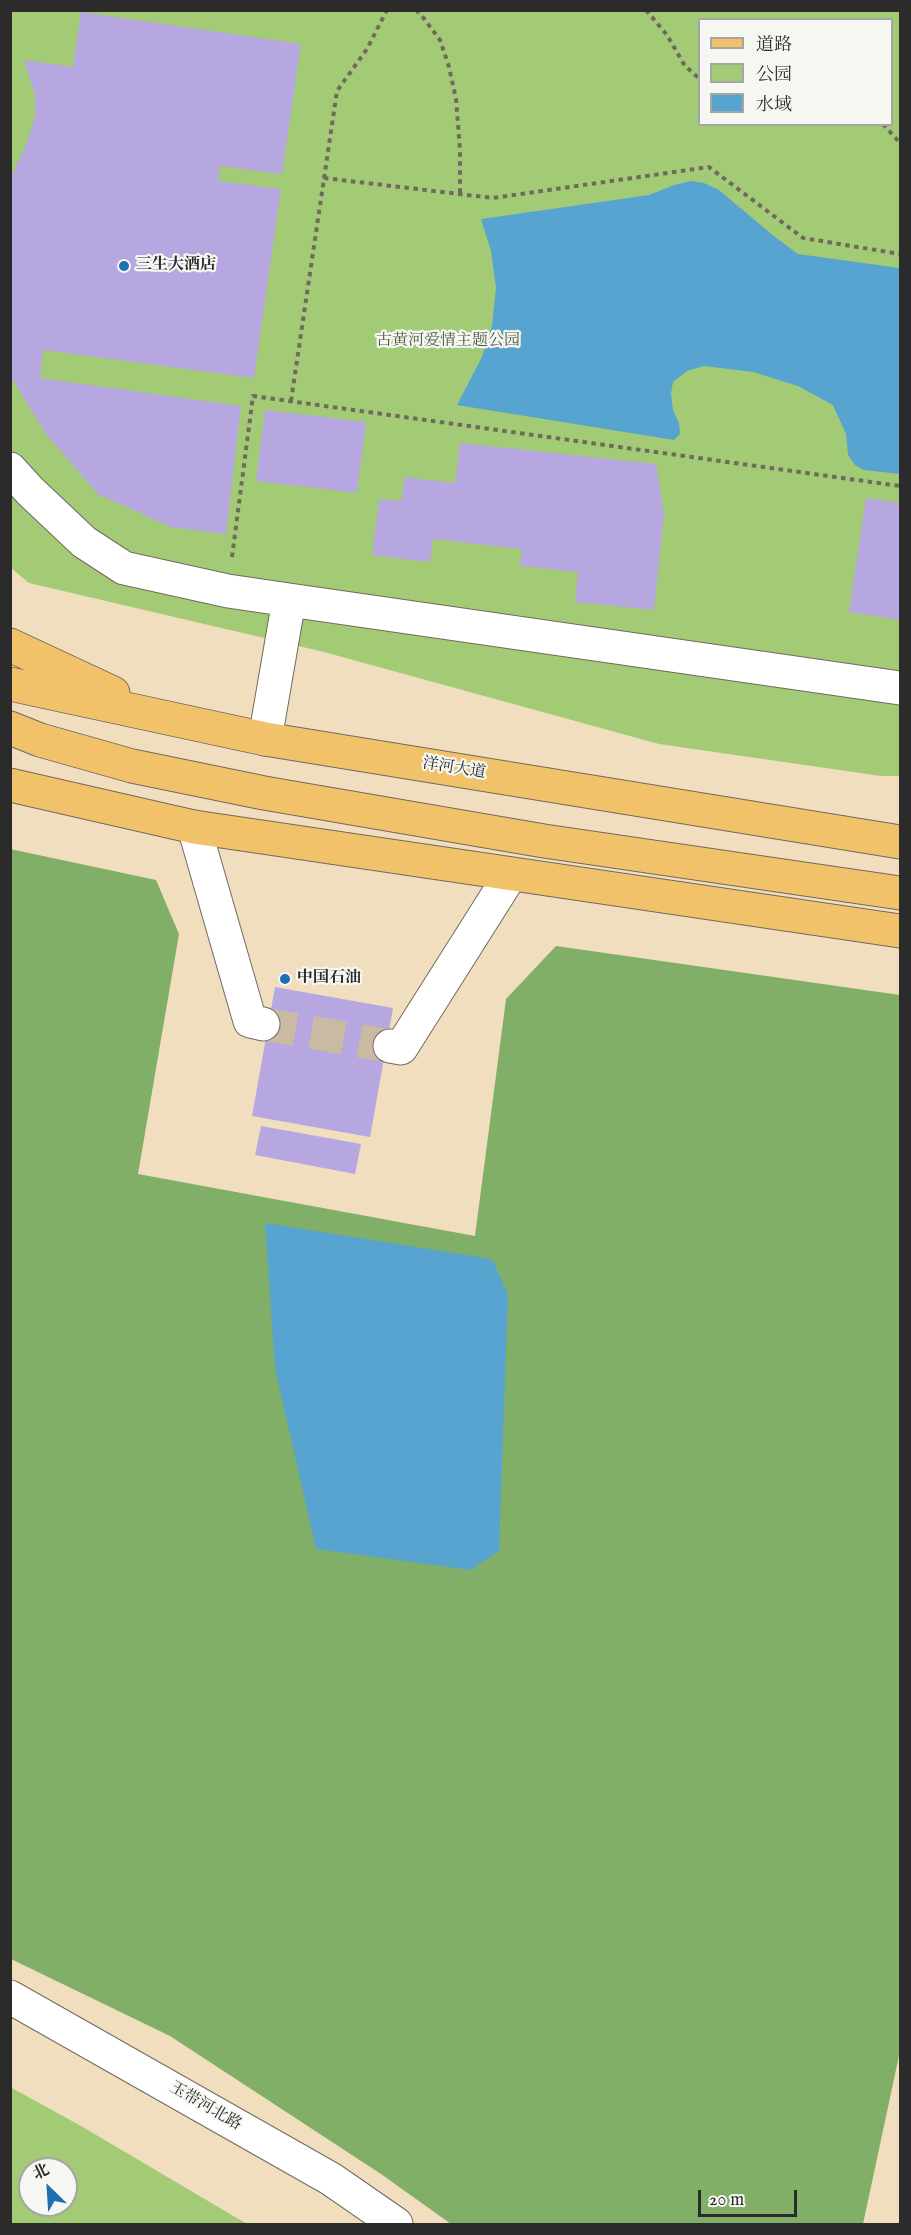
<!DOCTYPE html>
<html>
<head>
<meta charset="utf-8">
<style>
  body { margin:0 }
  #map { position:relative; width:911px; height:2235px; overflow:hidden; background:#f1debe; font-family:"IM FELL English","Noto Serif SC",serif }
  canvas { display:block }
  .frame { position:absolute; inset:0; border:12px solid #2b2b2b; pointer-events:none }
  .legend { position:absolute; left:698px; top:18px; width:195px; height:108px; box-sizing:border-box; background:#f6f6f2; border:2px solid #a5a5a2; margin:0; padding:8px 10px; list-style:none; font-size:18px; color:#2b2b2b }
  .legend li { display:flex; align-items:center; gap:12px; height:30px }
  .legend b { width:30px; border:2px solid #a5a5a2 }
  .north { position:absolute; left:18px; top:2157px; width:60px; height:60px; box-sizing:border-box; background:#f6f6f2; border:2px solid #a5a5a2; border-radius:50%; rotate:335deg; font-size:16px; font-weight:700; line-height:24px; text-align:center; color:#2b2b2b }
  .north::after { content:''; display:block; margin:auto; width:21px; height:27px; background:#1f6fb2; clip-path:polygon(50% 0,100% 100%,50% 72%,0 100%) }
  .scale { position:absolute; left:698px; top:2190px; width:99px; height:27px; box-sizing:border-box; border:3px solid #2b2b2b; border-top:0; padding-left:8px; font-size:18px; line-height:21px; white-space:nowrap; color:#2b2b2b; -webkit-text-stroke:4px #f6f6f2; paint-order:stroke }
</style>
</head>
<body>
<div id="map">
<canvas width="911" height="2235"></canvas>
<div class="frame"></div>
<ul class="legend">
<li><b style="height:8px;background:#f2c26a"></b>道路</li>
<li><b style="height:16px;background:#a3cb76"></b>公园</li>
<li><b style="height:16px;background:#56a4cf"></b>水域</li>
</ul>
<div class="north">北</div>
<div class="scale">20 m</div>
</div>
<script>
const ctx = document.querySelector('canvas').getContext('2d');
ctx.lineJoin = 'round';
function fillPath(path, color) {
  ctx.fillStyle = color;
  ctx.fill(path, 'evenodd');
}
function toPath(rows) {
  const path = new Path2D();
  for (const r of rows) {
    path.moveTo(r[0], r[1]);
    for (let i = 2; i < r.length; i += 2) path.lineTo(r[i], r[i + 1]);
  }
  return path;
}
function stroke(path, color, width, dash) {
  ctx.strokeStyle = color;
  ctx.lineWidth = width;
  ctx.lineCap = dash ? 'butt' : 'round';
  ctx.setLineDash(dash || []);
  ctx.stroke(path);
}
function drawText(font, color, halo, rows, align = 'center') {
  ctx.font = font + ' "IM FELL English","Noto Serif SC",serif';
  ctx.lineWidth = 4.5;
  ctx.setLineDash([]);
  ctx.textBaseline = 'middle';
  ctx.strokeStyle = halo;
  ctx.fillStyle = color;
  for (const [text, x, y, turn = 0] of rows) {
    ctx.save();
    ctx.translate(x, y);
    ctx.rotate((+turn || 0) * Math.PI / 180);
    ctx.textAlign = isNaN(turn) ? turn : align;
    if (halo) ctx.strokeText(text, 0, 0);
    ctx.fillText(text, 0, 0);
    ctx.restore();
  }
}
fillPath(toPath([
  [10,11,900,11,900,776,881,776,659,744,324,652,29,583,11,568],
  [700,20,892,20,892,124,700,124],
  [10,2087,81,2126,247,2224,11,2224],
  [30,2169,66,2169,66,2205,30,2205]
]), '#a3cb76');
fillPath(toPath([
  [10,849,156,880,179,934,138,1174,475,1236,506,999,556,946,900,995,900,2051,863,2224,451,2224,381,2174,170,2036,11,1959]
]), '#82af67');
fillPath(toPath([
  [691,181,704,183,719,190,775,237,798,254,900,268,900,474,864,470,855,465,848,455,846,434,833,405,798,386,753,372,704,366,687,371,673,382,671,393,673,410,679,423,680,434,674,440,457,405,482,357,492,326,496,288,491,251,481,219,649,195,674,185],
  [265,1223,492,1259,508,1294,499,1551,471,1570,316,1549,275,1369]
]), '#56a4cf');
fillPath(toPath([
  [81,12,301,44,282,174,220,166,218,181,281,189,254,378,43,350,40,378,241,406,226,534,170,527,98,494,46,434,14,382,10,372,10,180,28,140,35,116,35,95,24,60,73,67],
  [265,410,366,422,357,493,256,481],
  [460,443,656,464,664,514,654,610,575,602,578,572,520,566,522,549,433,539,430,562,372,555,379,499,402,501,404,477,455,483],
  [866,498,900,503,900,620,849,612],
  [275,987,393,1008,370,1137,252,1116],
  [261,1126,361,1144,355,1174,255,1155]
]), '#b7a7e0');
stroke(toPath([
  [263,1024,390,1046]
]), '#c9baa1', 33, [33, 16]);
const minor = toPath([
  [10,469,30,491,84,542,124,568,228,591,289,600],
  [265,739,289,600,900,688],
  [194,827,250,1021,263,1024],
  [390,1046,401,1048,511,874],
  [10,1997,331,2179,396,2224]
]);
const major = toPath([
  [10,645,113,693],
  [10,684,265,739,900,842],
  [10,785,194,827,900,931]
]);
const highway = toPath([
  [10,728,40,740,132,766,264,793,544,841,900,893]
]);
stroke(minor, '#706a5e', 35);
stroke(major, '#706a5e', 35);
stroke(highway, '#706a5e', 35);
stroke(toPath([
  [416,10,422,16,440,40,449,67,456,99,460,150,460,194],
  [646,10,667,35,685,66,700,79],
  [883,124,900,143],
  [324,178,493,198,709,167,803,238,900,254],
  [291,401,337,91,367,49,387,10],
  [232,557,253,396,900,486]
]), '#706a5e', 4, [4.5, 4.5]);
stroke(minor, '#fff', 33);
stroke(major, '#f2c26a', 33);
stroke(highway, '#f2c26a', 33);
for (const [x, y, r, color] of [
  [124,266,6,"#1f6fb2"],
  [285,979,6,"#1f6fb2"]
]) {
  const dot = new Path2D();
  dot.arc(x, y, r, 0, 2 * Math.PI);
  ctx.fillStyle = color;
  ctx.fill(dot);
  stroke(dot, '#f6f6f2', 2);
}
drawText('bold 16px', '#2b2b2b', '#f6f6f2', [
  ["三生大酒店",136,266],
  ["中国石油",297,979]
], 'left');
drawText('16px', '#4f5b42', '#f6f6f2', [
  ["古黄河爱情主题公园",448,342]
]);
drawText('16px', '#2b2b2b', '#f6f6f2', [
  ["洋河大道",454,769,9],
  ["玉带河北路",205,2107,30]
]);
</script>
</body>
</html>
